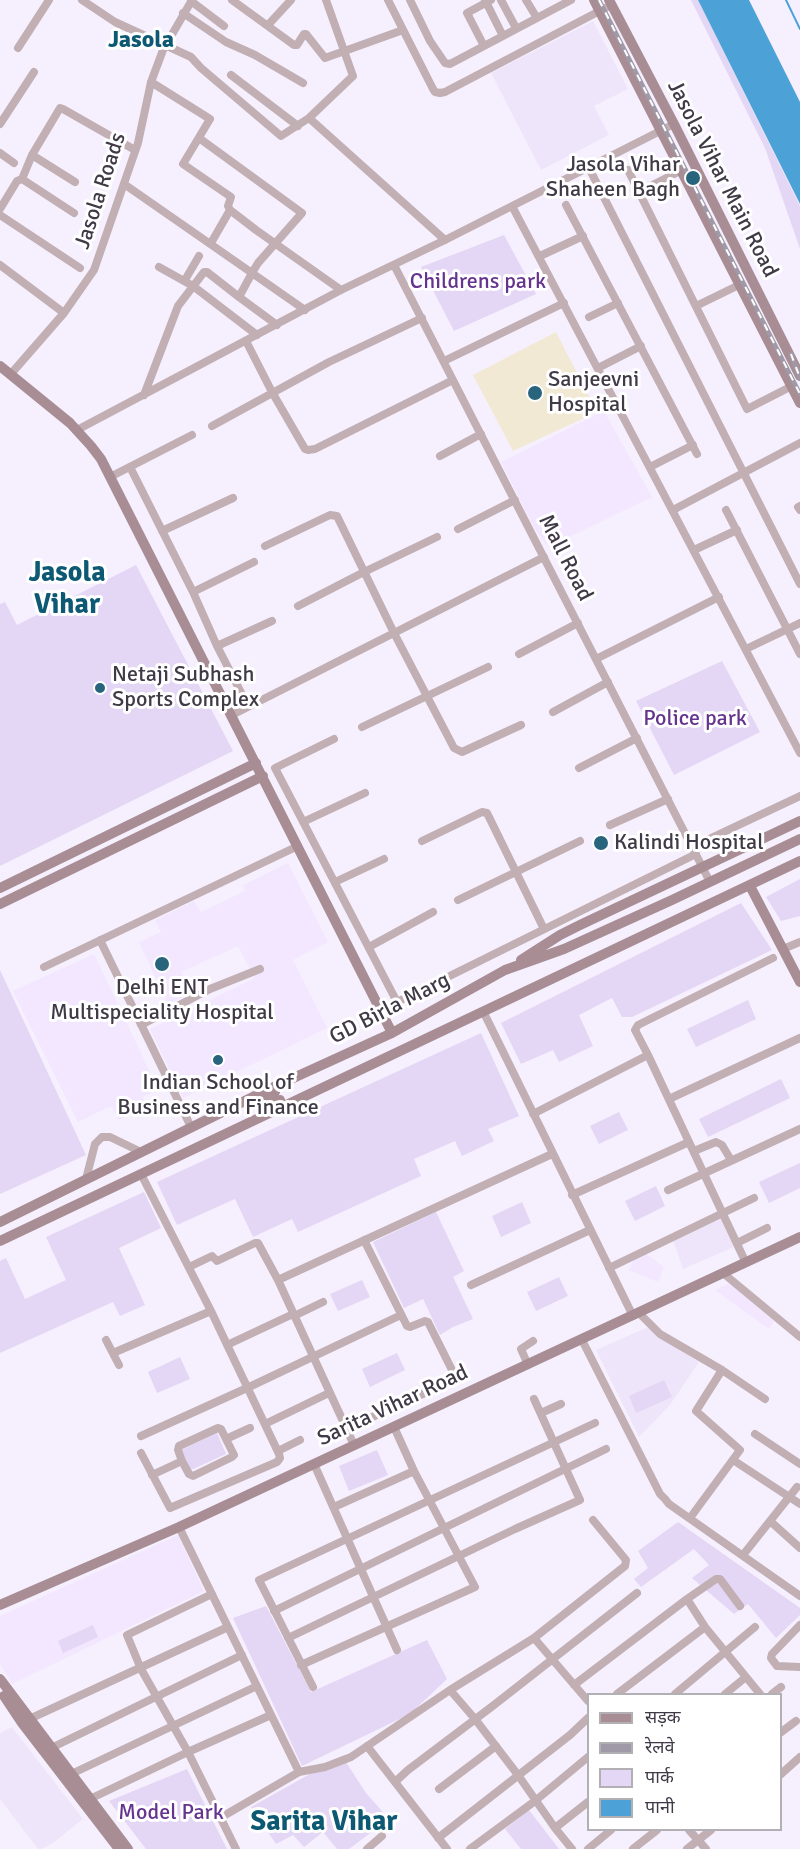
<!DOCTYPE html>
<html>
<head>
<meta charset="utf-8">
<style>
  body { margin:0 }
  #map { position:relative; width:800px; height:1849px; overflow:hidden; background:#f6f0fe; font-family:Signika,"Noto Sans Devanagari",sans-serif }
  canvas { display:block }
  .legend { position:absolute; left:587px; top:1693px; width:195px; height:138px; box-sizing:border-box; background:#fff; border:2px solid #b3b0b5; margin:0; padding:8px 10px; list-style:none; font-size:18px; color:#403a47 }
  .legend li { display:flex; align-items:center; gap:12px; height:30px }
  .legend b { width:30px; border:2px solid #b3b0b5 }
</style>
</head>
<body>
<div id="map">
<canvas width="800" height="1849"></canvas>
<ul class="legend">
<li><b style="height:8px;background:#a88e94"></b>सड़क</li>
<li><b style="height:8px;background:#a09aa8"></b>रेलवे</li>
<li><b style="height:16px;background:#e4d6f5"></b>पार्क</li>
<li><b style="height:16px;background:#4ca2d7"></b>पानी</li>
</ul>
</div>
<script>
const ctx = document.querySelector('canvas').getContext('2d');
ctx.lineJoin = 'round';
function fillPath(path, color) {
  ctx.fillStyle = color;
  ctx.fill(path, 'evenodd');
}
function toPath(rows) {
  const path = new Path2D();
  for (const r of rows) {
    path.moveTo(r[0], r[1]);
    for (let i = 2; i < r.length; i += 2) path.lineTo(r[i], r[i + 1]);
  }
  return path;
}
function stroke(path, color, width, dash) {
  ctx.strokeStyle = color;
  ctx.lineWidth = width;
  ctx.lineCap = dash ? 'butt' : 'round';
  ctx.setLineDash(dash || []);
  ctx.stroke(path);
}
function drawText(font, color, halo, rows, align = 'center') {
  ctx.font = font + ' Signika,sans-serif';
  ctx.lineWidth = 6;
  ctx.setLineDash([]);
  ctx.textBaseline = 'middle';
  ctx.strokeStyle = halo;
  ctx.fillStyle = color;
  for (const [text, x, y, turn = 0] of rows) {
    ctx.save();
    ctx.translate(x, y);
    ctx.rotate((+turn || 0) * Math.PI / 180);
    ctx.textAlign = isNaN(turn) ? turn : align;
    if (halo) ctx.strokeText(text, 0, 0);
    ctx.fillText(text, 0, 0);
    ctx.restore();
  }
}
fillPath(toPath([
  [604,411,652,497,548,547,534,528,501,462],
  [288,863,328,942,293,960,327,1028,183,1098,150,1029,255,978,238,946,181,972,191,993,168,1004,139,942,161,932,155,920,194,901,201,912,245,891,243,885],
  [94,954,158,1089,143,1097,147,1107,119,1120,111,1106,78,1122,13,991],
  [645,1253,664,1267,658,1282,629,1270,634,1258],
  [730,1283,774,1321,769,1329,715,1290],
  [178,1535,204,1591,12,1684,0,1664,0,1616]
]), '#f2e7ff');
fillPath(toPath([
  [593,21,628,89,594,106,609,135,541,170,491,73],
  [720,1217,734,1247,683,1269,673,1240],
  [648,1327,655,1334,699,1362,670,1405,639,1437,596,1350],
  [12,1727,83,1819,53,1843,41,1849,38,1849,0,1799,0,1733]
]), '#eee5fa');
fillPath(toPath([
  [556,332,597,412,513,451,473,375]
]), '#f1e9d3');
fillPath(toPath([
  [691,0,698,0,800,206,800,249,765,148],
  [504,235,536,294,454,331,421,267],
  [136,565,233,751,0,866,0,604,5,602,17,625],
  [722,661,760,732,674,775,636,701],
  [800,879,800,916,781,921,766,897],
  [741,903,772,950,632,1017,622,1017,612,998,579,1015,593,1046,559,1062,553,1050,521,1064,501,1023],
  [0,970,86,1155,0,1194],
  [748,1000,756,1019,696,1047,687,1029],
  [481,1033,519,1116,488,1129,494,1141,462,1156,455,1141,414,1159,421,1176,298,1232,292,1219,253,1237,235,1199,177,1225,157,1182],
  [781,1079,790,1098,708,1137,699,1119],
  [619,1112,628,1130,599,1144,590,1126],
  [800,1163,800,1188,769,1203,759,1182],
  [656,1186,665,1206,635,1221,625,1201],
  [144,1192,161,1228,119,1248,145,1305,120,1316,113,1302,0,1353,0,1261,6,1258,25,1299,66,1280,46,1237],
  [522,1202,531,1223,501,1237,492,1216],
  [436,1212,464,1271,453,1277,473,1319,453,1327,440,1335,423,1299,404,1308,373,1242],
  [559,1277,568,1296,536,1311,527,1292],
  [362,1280,370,1297,338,1311,330,1294],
  [397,1353,405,1370,370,1387,362,1369],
  [180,1357,190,1379,157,1393,148,1372],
  [664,1380,672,1397,636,1413,629,1396],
  [217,1433,226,1454,191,1470,181,1450],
  [377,1450,388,1475,349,1491,339,1466],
  [678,1522,800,1608,800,1615,776,1638,748,1604,734,1614,692,1578,709,1565,694,1549,641,1587,634,1579,648,1568,638,1551],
  [266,1606,311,1692,427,1640,447,1679,410,1714,302,1766,233,1618],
  [93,1625,98,1637,63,1653,58,1641],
  [342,1756,366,1793,389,1819,349,1849,337,1849,323,1832,304,1847,293,1835,276,1844,251,1807],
  [187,1769,227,1849,146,1849,109,1801],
  [529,1810,559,1849,521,1849,505,1829]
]), '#e4d6f5');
fillPath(toPath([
  [698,0,749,0,800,102,800,204]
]), '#4ca2d7');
stroke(toPath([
  [786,0,800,29]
]), '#4ca2d7', 2);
stroke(toPath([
  [82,0,115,22,191,57,201,68,281,136,309,118,353,76,326,0],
  [232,0,294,45,297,45,304,34,306,34,325,58,403,30],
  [388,0,433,89,435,92,440,93,445,92,611,5],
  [410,0,430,41,445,63,450,64,571,0],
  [485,0,503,36],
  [501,0,516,28],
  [526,0,537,18],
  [191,1,224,26],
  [183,13,226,42,255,55,303,83],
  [268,25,291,0],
  [484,46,467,13,491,0],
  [18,48,49,0],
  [231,75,298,126],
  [151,82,210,119,183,164,231,197,228,206,230,210,256,230,341,290],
  [309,118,445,240],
  [0,124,34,72],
  [199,138,302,213,258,263,252,273,305,310],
  [0,153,14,163],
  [32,155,75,182],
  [589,168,800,584],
  [628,170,747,409,792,386],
  [22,179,32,155,60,108,63,109,135,150],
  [124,184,252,273,239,297,207,272,204,272,178,306,144,395],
  [639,192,680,171],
  [566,205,697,454],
  [512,206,800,753],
  [0,209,17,181,22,179,74,213],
  [0,215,80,268],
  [211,243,230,210],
  [540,256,583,236],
  [0,265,64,313],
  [394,265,710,882],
  [159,267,193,286,257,335],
  [185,280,199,256],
  [239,297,277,325],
  [696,306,739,285],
  [589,317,618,303],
  [246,341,272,392,305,449,308,450,315,449,453,380],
  [444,361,564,303],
  [598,368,641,346],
  [10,375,64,313,94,270,138,143,151,82,163,50,192,0],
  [212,426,329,362,422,318],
  [77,430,341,290,445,240,674,124],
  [440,456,481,434],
  [130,467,193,592,217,646,248,706],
  [650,467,693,445],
  [110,477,192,435],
  [800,506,798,507,800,510],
  [673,510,800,443],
  [726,510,800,654],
  [458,529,515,500],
  [162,531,233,498],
  [265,546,330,515,337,516,394,633,454,748,462,752,521,725],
  [694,550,737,530],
  [193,592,254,562],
  [298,606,364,572,437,537],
  [217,646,272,621],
  [746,649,800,623],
  [519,654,578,623],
  [596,659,719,597],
  [553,712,608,682],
  [232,715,544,557],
  [362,727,488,667],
  [334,739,275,768,397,1002],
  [579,768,637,738],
  [303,822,365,793],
  [610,825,668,799],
  [422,841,482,812,487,813,544,929],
  [692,847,800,796],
  [335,882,384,859],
  [458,900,580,841],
  [100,940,191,1127],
  [369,947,433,912],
  [783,949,800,942],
  [44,967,298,846],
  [381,1010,696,854],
  [483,1011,633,1316],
  [141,1025,210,989,260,969],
  [648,1055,746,1263],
  [669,1099,800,1038],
  [533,1114,648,1055,635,1030,638,1025,773,958],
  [694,1151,716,1142,722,1145,731,1160],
  [141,1174,211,1311,279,1454,280,1458,277,1462,170,1508,141,1453],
  [86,1179,95,1144,102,1137,110,1137,141,1152],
  [668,1190,800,1129],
  [572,1195,689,1142],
  [737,1243,767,1228],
  [189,1267,212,1256,217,1261,255,1243,258,1243,278,1280,354,1445],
  [609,1268,754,1198],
  [723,1273,800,1337],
  [278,1280,552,1154],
  [471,1285,590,1230],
  [639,1313,660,1334,722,1370,765,1399],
  [294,1316,323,1302],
  [106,1340,119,1365],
  [582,1340,660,1494,665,1499,669,1504,800,1596],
  [227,1345,293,1314],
  [113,1353,211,1311],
  [528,1365,521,1349,533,1341],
  [541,1413,561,1404],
  [265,1424,329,1393],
  [346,1429,451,1381,454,1378,454,1374,428,1322,425,1321,410,1327,407,1326,364,1240],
  [755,1434,800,1464],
  [141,1436,247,1388,401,1315],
  [226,1439,250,1428],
  [278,1451,300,1440],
  [733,1460,800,1504],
  [314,1464,397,1650],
  [152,1475,182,1461,178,1450,179,1446,218,1428,221,1429,234,1455,232,1457,193,1476,189,1474,182,1461],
  [334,1507,414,1471],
  [690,1518,740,1450,696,1411,722,1370],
  [770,1521,800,1548],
  [179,1527,299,1772],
  [743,1555,797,1487],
  [212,1594,127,1635,141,1669,188,1752,236,1849],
  [687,1599,705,1627,760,1694],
  [274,1611,606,1449],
  [800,1625,772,1654,771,1658,777,1666,800,1667],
  [288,1638,515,1529,580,1500,534,1399],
  [534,1638,588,1701],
  [301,1665,475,1587,414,1471,394,1427],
  [574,1685,687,1599,716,1579,720,1579,740,1606],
  [313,1687,259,1580,595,1423],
  [450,1690,475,1719,518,1775,555,1828,572,1849],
  [617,1694,705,1627],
  [675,1694,755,1627],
  [725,1694,746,1677],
  [772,1694,781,1687],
  [25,1721,228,1627],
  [780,1733,796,1721],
  [367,1746,447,1849],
  [47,1750,242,1655],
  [780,1775,800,1757],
  [67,1776,257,1686],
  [395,1782,408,1770,494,1705,637,1593],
  [439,1789,496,1746],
  [87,1802,94,1797,188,1752,271,1715],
  [220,1818,299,1772,325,1767,351,1757,450,1690,534,1638,625,1566,626,1560,593,1520],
  [555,1828,588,1802],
  [689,1830,706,1849],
  [438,1838,570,1735,588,1718],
  [367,1849,382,1836],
  [470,1849,535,1801,588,1757],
  [588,1849,611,1830],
  [633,1849,657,1830],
  [687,1849,711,1830]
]), '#c1afb3', 8);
stroke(toPath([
  [594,0,800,403],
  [609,0,674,124,800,376],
  [0,366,70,423,91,446,101,459,392,1033],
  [750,886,800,982],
  [0,888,256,763],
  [0,904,263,776],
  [521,960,560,935,580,925,800,821],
  [275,1092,264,1100,264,1104,269,1105,280,1100],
  [0,1222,267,1090,392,1033,505,970,564,949,672,900,800,839],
  [0,1241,800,861],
  [0,1605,179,1527,800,1237],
  [0,1679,128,1849],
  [4,1696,22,1723,119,1849]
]), '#a88e94', 10);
const rail = toPath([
  [599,0,800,394],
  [791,354,800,378]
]);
stroke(rail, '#a09aa8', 4.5);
stroke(rail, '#fff', 2, [7]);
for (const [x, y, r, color] of [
  [693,178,8,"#28647c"],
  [535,393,8,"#28647c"],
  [100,688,6,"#28647c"],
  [601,843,8,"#28647c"],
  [162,964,8,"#28647c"],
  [218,1060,6,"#28647c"]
]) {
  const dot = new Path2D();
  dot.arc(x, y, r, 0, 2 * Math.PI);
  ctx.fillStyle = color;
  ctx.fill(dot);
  stroke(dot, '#fff', 2);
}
drawText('22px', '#403a47', '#fff', [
  ["Jasola Vihar",680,165,"right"],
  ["Shaheen Bagh",680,190,"right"],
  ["Sanjeevni",548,380],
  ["Hospital",548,405],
  ["Netaji Subhash",112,675],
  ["Sports Complex",112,700],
  ["Kalindi Hospital",614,843],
  ["Delhi ENT",162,988,"center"],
  ["Multispeciality Hospital",162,1013,"center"],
  ["Indian School of",218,1083,"center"],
  ["Business and Finance",218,1108,"center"]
], 'left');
drawText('22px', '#403a47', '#fff', [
  ["Jasola Vihar Main Road",722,179,63],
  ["Jasola Roads",101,191,-72],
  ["Mall Road",565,558,63],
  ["GD Birla Marg",390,1009,-27],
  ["Sarita Vihar Road",393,1406,-25]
]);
drawText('22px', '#65348e', '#fff', [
  ["Childrens park",478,282],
  ["Police park",695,719],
  ["Model Park",171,1813]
]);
drawText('bold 24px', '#0d5973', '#fff', [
  ["Jasola",141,41]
]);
drawText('bold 28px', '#0d5973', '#fff', [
  ["Jasola",67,574],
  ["Vihar",67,606],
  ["Sarita Vihar",324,1823]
]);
</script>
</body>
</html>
